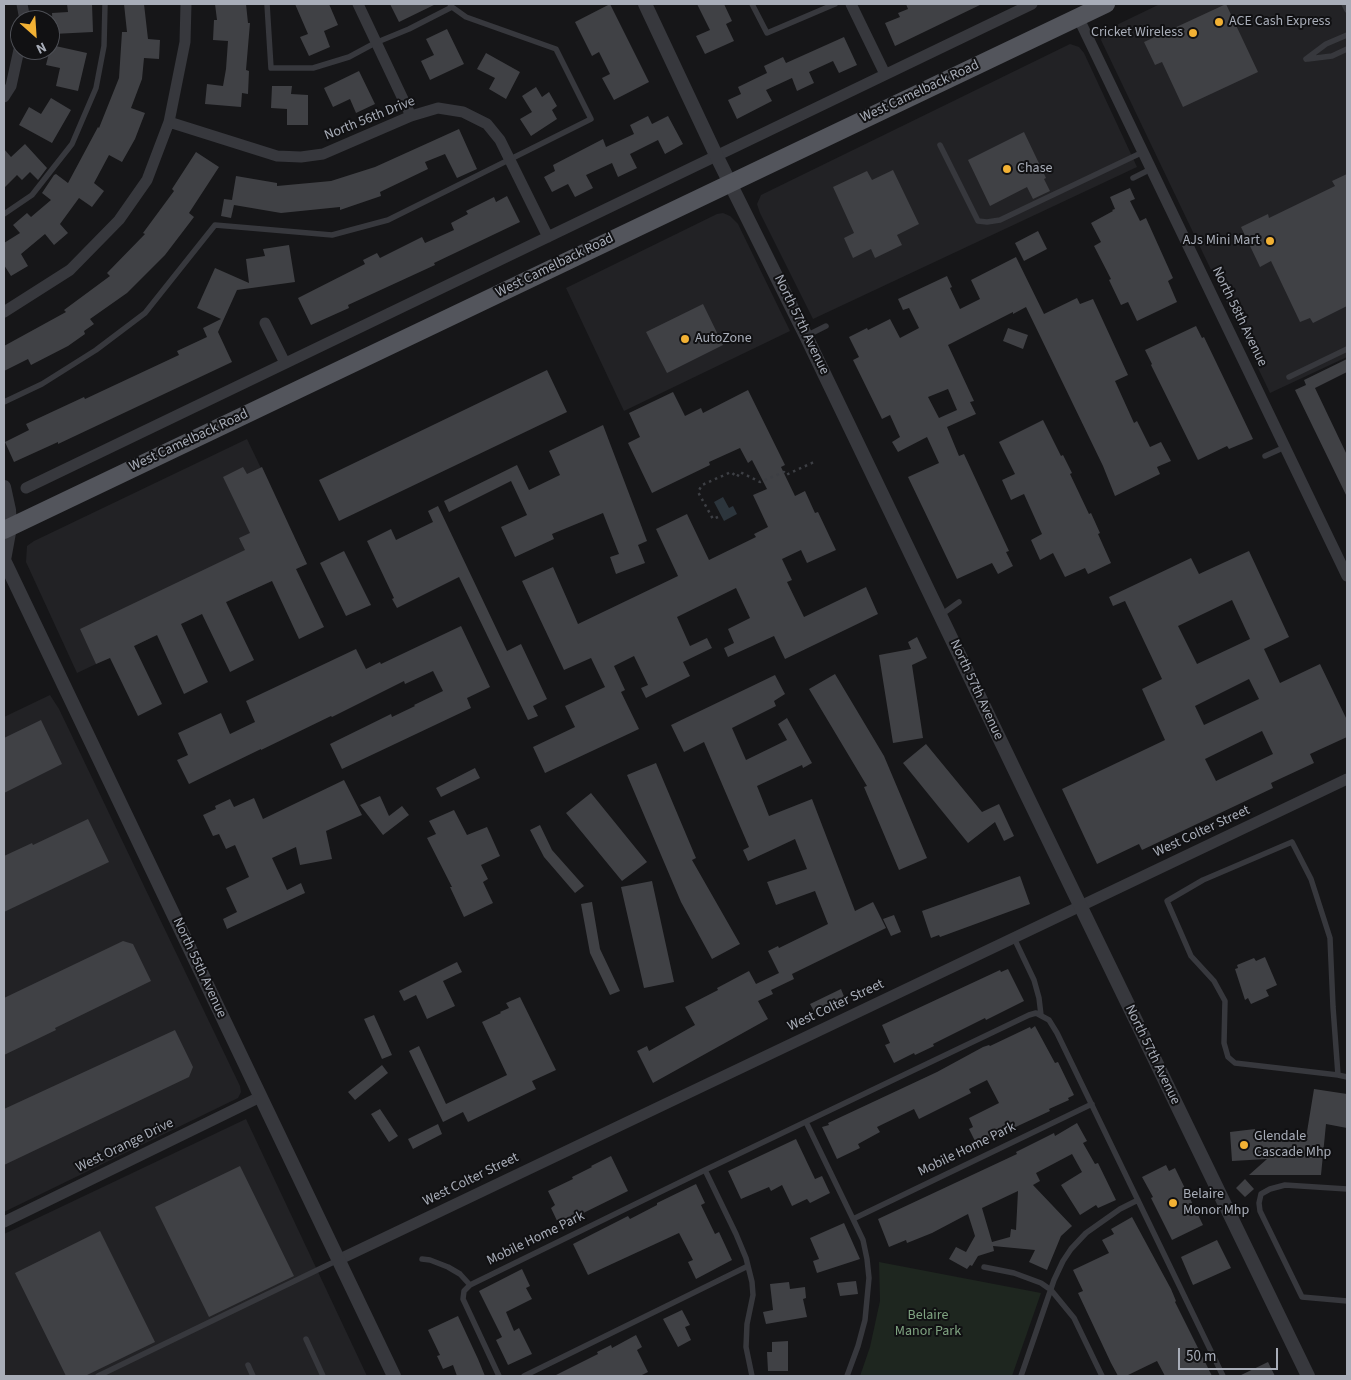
<!DOCTYPE html>
<html>
<head>
<meta charset="utf-8">
<style>
  body { margin:0 }
  #map { position:relative; width:1351px; height:1380px; overflow:hidden; background:#161618; font-family:"Source Sans 3",sans-serif }
  canvas { display:block }
  .frame { position:absolute; inset:0; border:5px solid #a8adb8; pointer-events:none }
  .north { position:absolute; left:10px; top:10px; width:50px; height:50px; box-sizing:border-box; background:#111113; border:1px solid #4d4f55; border-radius:50%; rotate:154deg; font-size:14px; font-weight:700; line-height:20px; text-align:center; color:#a8adb8 }
  .north::after { content:''; display:block; margin:auto; width:18px; height:22px; background:#f2b134; clip-path:polygon(50% 0,100% 100%,50% 72%,0 100%) }
  .scale { position:absolute; left:1178px; top:1348px; width:100px; height:22px; box-sizing:border-box; border:2px solid #a8adb8; border-top:0; padding-left:6px; font-size:15px; line-height:18px; white-space:nowrap; color:#a8adb8; -webkit-text-stroke:4px #111113; paint-order:stroke }
</style>
</head>
<body>
<div id="map">
<canvas width="1351" height="1380"></canvas>
<div class="frame"></div>
<div class="north">N</div>
<div class="scale">50 m</div>
</div>
<script>
const ctx = document.querySelector('canvas').getContext('2d');
ctx.lineJoin = 'round';
function fillPath(path, color) {
  ctx.fillStyle = color;
  ctx.fill(path, 'evenodd');
}
function toPath(rows) {
  const path = new Path2D();
  for (const r of rows) {
    path.moveTo(r[0], r[1]);
    for (let i = 2; i < r.length; i += 2) path.lineTo(r[i], r[i + 1]);
  }
  return path;
}
function stroke(path, color, width, dash) {
  ctx.strokeStyle = color;
  ctx.lineWidth = width;
  ctx.lineCap = dash ? 'butt' : 'round';
  ctx.setLineDash(dash || []);
  ctx.stroke(path);
}
function drawText(font, color, halo, rows, align = 'center') {
  ctx.font = font + ' "Source Sans 3",sans-serif';
  ctx.lineWidth = 4;
  ctx.setLineDash([]);
  ctx.textBaseline = 'middle';
  ctx.strokeStyle = halo;
  ctx.fillStyle = color;
  for (const [text, x, y, turn = 0] of rows) {
    ctx.save();
    ctx.translate(x, y);
    ctx.rotate((+turn || 0) * Math.PI / 180);
    ctx.textAlign = isNaN(turn) ? turn : align;
    if (halo) ctx.strokeText(text, 0, 0);
    ctx.fillText(text, 0, 0);
    ctx.restore();
  }
}
fillPath(toPath([
  [1160,4,1347,4,1347,357,1270,393,1101,40,1104,31],
  [1070,44,1079,47,1084,53,1137,167,813,319,760,213,757,204,761,195],
  [723,213,730,216,738,224,790,331,624,411,566,288,717,214],
  [247,439,307,564,77,673,26,562,27,546,34,541],
  [50,695,59,709,240,1086,241,1092,238,1098,4,1212,4,717],
  [246,1119,367,1376,4,1376,4,1234]
]), '#222225');
fillPath(toPath([
  [879,1262,1041,1293,1012,1376,860,1376,870,1347,880,1301]
]), '#1e261f');
fillPath(toPath([
  [723,497,729,508,733,506,737,514,724,521,714,502]
]), '#2c353c');
fillPath(toPath([
  [67,4,92,4,93,32,53,34,52,13,68,12],
  [124,4,144,4,148,39,160,40,159,59,144,58,142,79,131,108,145,113,135,139,122,162,109,155,94,183,104,191,92,207,79,198,60,224,68,233,54,245,45,234,21,254,28,266,11,276,4,265,4,243,20,233,13,225,27,213,31,217,51,200,42,193,54,175,56,174,68,183,98,127,99,128,119,78,122,32,127,32],
  [215,4,246,4,248,23,250,23,246,70,249,71,248,94,242,93,241,107,205,104,207,84,223,86,226,69,228,41,213,40,214,20,217,20],
  [295,4,329,4,338,25,324,31,330,47,309,56,300,37,308,34],
  [390,4,436,4,399,22],
  [610,4,649,82,614,100,602,78,610,74,599,52,592,56,575,22],
  [697,4,724,4,732,21,726,24,734,41,705,54,696,36,710,30],
  [906,4,982,4,895,46,885,23,900,17,898,13,908,9],
  [1226,4,1258,72,1183,107,1162,62,1155,65,1144,42],
  [447,29,464,64,430,80,421,61,434,55,426,39],
  [844,37,857,65,839,73,833,61,809,72,814,83,797,91,792,78,766,90,772,101,737,119,728,100,741,94,738,87,767,73,764,66,783,57,786,63],
  [51,45,87,53,78,91,56,86,60,68,46,65],
  [486,53,520,72,506,99,489,89,495,78,477,69],
  [359,71,375,104,356,113,350,99,333,107,324,88],
  [272,86,292,86,291,94,308,95,308,125,287,125,287,109,271,108],
  [536,87,542,97,549,92,557,106,552,110,557,119,531,136,520,119,532,112,522,96],
  [51,98,71,110,52,143,19,125,29,107,41,114],
  [648,116,652,124,668,116,683,144,665,154,658,140,630,154,637,168,618,177,612,163,586,175,593,188,575,197,568,184,552,192,544,177,555,171,553,165,603,139,606,147,634,134,630,125],
  [459,129,477,169,457,178,445,154,425,162,428,169,380,192,381,196,340,210,340,207,281,213,234,205,231,218,221,216,224,199,232,200,236,176,277,183,277,186,331,181,375,167],
  [1024,132,1046,178,1044,179,1050,191,1033,199,1027,187,990,206,968,160],
  [25,144,47,168,38,180,30,172,22,180,17,175,4,188,4,149,11,157],
  [196,152,219,167,189,213,194,217,165,255,127,293,90,319,94,324,84,331,85,334,68,346,31,365,28,359,4,371,4,346,66,312,64,310,110,276,107,273,145,234,143,233,174,191,172,189],
  [893,170,919,224,897,235,902,245,875,258,871,249,853,258,844,238,854,233,833,187,867,171,872,180],
  [1347,174,1347,306,1313,323,1310,318,1300,322,1271,261,1260,267,1241,227,1268,214,1269,218,1335,186,1332,181],
  [1130,188,1135,199,1130,201,1140,221,1146,218,1173,278,1168,281,1177,302,1137,321,1128,302,1121,305,1109,280,1111,279,1094,246,1101,242,1091,223,1113,211,1112,210,1115,209,1110,197],
  [507,196,520,222,434,263,435,265,348,305,349,308,311,325,298,298,365,264,363,260,377,253,380,258,422,237,425,243,454,230,451,223,468,214,466,211,494,197,496,202],
  [1038,231,1047,249,1024,261,1015,243],
  [289,245,295,282,237,290,218,332,232,362,58,444,58,442,14,462,5,442,29,430,26,424,84,397,85,399,179,355,177,351,207,337,203,328,221,319,197,308,215,268,249,283,246,259,265,256,263,249],
  [1016,257,1044,314,1077,298,1080,304,1093,299,1128,375,1115,381,1134,423,1137,421,1150,447,1161,442,1171,461,1157,467,1160,474,1115,496,1103,466,1026,307,1013,314,1013,312,948,345,974,401,970,402,976,414,947,427,959,456,964,454,1009,551,1006,552,1013,566,998,574,992,563,957,579,908,477,939,463,927,437,898,452,892,442,900,437,890,415,882,419,853,360,859,357,849,337,867,328,868,330,890,319,900,338,919,328,909,308,903,310,898,299,947,276,952,287,950,288,960,309,980,299,971,280],
  [948,389,957,410,939,418,928,397],
  [703,304,723,345,667,373,646,332],
  [1196,326,1202,338,1204,337,1253,439,1229,449,1227,446,1198,460,1151,365,1152,364,1145,350],
  [1008,328,1028,335,1023,349,1003,341],
  [1347,359,1347,372,1315,388,1347,455,1347,497,1295,390,1306,385,1304,380],
  [547,370,567,412,339,521,319,480],
  [748,390,785,465,781,467,795,496,805,491,815,513,818,512,836,550,807,563,801,550,782,559,792,580,787,582,804,617,866,587,878,614,785,659,774,636,728,657,724,648,734,643,728,629,750,618,736,588,677,617,690,646,707,638,712,648,683,662,690,676,646,698,641,688,648,685,634,656,614,666,625,690,621,692,639,729,545,773,533,747,575,727,565,706,605,687,591,658,564,670,522,581,553,567,578,624,678,576,656,529,687,514,709,560,756,537,754,534,768,527,753,495,767,489,752,460,748,463,740,448,709,462,710,465,652,493,628,443,640,437,629,413,673,392,685,416,701,408,703,413],
  [1043,420,1061,456,1063,455,1072,473,1070,474,1089,514,1091,513,1100,533,1098,534,1111,563,1088,574,1085,568,1065,577,1053,553,1040,560,1031,540,1042,534,1024,494,1011,500,1002,480,1015,474,999,442],
  [603,425,647,541,638,545,645,563,616,574,610,557,619,554,603,513,552,534,554,539,515,557,501,527,527,515,511,481,449,512,444,501,517,465,529,490,560,475,549,451],
  [243,467,247,474,262,467,307,564,296,569,324,627,299,639,272,581,226,602,254,660,230,672,202,614,181,624,208,682,184,694,157,635,134,646,162,704,138,716,110,658,96,664,80,629,245,550,239,538,250,533,223,477],
  [438,506,507,651,521,644,547,699,533,706,538,716,528,720,459,577,397,608,392,599,394,598,367,541,391,529,396,540,433,522,428,511],
  [344,551,371,605,346,616,320,563],
  [1249,551,1289,637,1264,649,1280,683,1320,664,1347,720,1347,737,1310,754,1314,763,1271,783,1273,788,1142,850,1139,844,1097,864,1062,789,1165,740,1142,689,1162,679,1125,601,1113,606,1109,597,1191,558,1199,574],
  [1232,600,1250,639,1197,664,1178,626],
  [1249,679,1259,699,1204,725,1195,706],
  [1262,731,1273,754,1216,781,1205,759],
  [461,626,490,687,467,698,471,708,342,769,330,744,391,714,392,717,415,706,414,705,443,691,433,671,405,684,404,681,332,717,331,716,261,750,261,749,189,784,177,760,188,755,178,733,221,713,230,734,255,722,246,701,356,649,366,669,380,662,381,664],
  [917,637,927,658,912,665,923,738,893,743,879,655,911,649,908,642],
  [835,674,884,756,927,858,899,870,864,787,867,786,809,689],
  [775,675,785,694,774,701,776,706,732,728,746,760,787,740,778,724,787,718,812,763,803,768,802,765,757,786,769,816,812,799,855,911,873,902,886,928,792,974,794,979,771,990,773,994,758,1001,768,1019,653,1083,637,1051,647,1046,649,1051,695,1025,685,1007,718,990,717,988,749,971,756,984,779,973,768,951,778,946,779,948,828,924,815,891,776,905,767,882,807,869,795,839,748,861,743,850,749,847,704,742,684,752,671,725],
  [41,720,62,764,4,793,4,738],
  [926,744,982,812,999,804,1014,836,1004,841,995,822,968,843,903,763],
  [656,763,696,858,692,860,740,944,712,959,681,902,627,775],
  [475,768,480,778,441,797,436,788],
  [344,780,362,815,326,831,332,859,300,865,296,847,272,858,287,890,301,883,305,893,227,929,223,919,237,912,226,888,249,877,235,845,226,849,219,834,213,836,203,815,216,809,215,806,230,799,234,807,254,798,263,819],
  [591,793,647,862,622,881,566,813],
  [380,796,389,816,402,806,409,815,383,835,360,805],
  [454,810,467,835,487,827,500,856,481,865,488,879,483,882,493,903,464,917,450,887,452,887,427,838,436,834,429,821],
  [88,819,109,862,4,912,4,856,32,843,33,845],
  [540,825,552,850,584,886,575,893,544,857,530,830],
  [1020,876,1030,904,940,937,939,935,931,938,922,911],
  [652,881,674,982,644,988,621,887],
  [592,902,600,949,620,991,610,995,590,953,581,904],
  [894,915,901,932,891,936,883,919],
  [123,941,133,944,151,981,55,1028,56,1030,4,1055,4,998],
  [1265,957,1277,985,1266,990,1269,996,1251,1004,1248,998,1245,1000,1235,969,1238,968,1237,965,1254,958,1256,961],
  [457,962,462,972,443,981,455,1006,427,1019,416,995,404,1001,399,991],
  [1008,969,1024,1001,986,1020,985,1018,933,1044,934,1046,915,1055,914,1053,894,1063,885,1045,890,1043,882,1025,1000,970,1001,972],
  [841,989,845,999,815,1013,810,1004],
  [520,997,556,1070,532,1081,536,1089,468,1122,463,1112,443,1122,409,1051,419,1046,446,1104,507,1075,482,1022,501,1013,500,1012,509,1008,506,1003],
  [374,1015,392,1055,382,1059,364,1019],
  [1035,1026,1055,1063,1058,1062,1074,1095,1068,1098,1069,1100,1049,1109,1050,1111,977,1145,969,1129,973,1127,969,1118,999,1103,987,1080,969,1089,971,1093,919,1119,914,1109,877,1127,880,1132,858,1144,860,1148,837,1159,822,1127,829,1125,828,1123,937,1072,983,1047,989,1045,990,1046,1030,1027,1031,1029],
  [175,1030,193,1067,189,1077,4,1165,4,1109],
  [382,1065,388,1073,355,1100,348,1092],
  [1314,1089,1347,1094,1347,1128,1326,1124,1321,1175,1249,1175,1267,1159,1232,1161,1230,1132,1255,1129,1256,1138,1306,1138],
  [380,1109,398,1136,389,1142,371,1114],
  [1077,1123,1087,1141,1083,1143,1095,1164,1098,1163,1116,1200,1098,1208,1096,1205,1080,1215,1061,1185,1082,1172,1072,1154,1036,1173,1040,1181,1033,1185,1072,1226,1061,1236,1047,1270,1029,1262,1035,1250,993,1246,994,1251,978,1256,972,1266,970,1265,967,1269,949,1259,956,1247,966,1252,975,1236,968,1214,932,1233,907,1243,906,1240,889,1247,878,1219,1017,1154,1016,1152,1054,1133,1055,1136],
  [1018,1191,1016,1230,1011,1229,1010,1237,992,1242,982,1208],
  [438,1124,442,1134,413,1149,408,1139],
  [796,1139,815,1179,822,1176,830,1193,810,1203,807,1199,792,1206,782,1185,771,1191,769,1187,741,1199,728,1171],
  [611,1156,628,1191,559,1225,551,1208,555,1205,548,1191,573,1179,572,1177,592,1167,591,1166],
  [1166,1165,1169,1171,1175,1168,1203,1225,1172,1240,1151,1198,1153,1197,1142,1177],
  [240,1166,294,1276,209,1317,155,1207],
  [1245,1179,1254,1189,1245,1197,1236,1188],
  [696,1184,705,1203,701,1205,715,1234,719,1232,732,1260,696,1279,688,1262,693,1260,679,1233,588,1275,573,1244,628,1216,630,1219,657,1205,657,1203],
  [1132,1217,1171,1289,1176,1301,1175,1302,1212,1376,1165,1376,1157,1361,1126,1376,1118,1376,1111,1363,1078,1293,1083,1291,1073,1270,1109,1253,1102,1240,1114,1234,1111,1229],
  [844,1223,860,1259,817,1273,813,1261,819,1259,810,1238],
  [100,1231,155,1342,85,1376,66,1376,15,1273],
  [1217,1240,1231,1268,1193,1285,1181,1257],
  [522,1269,530,1286,526,1288,532,1299,506,1312,514,1331,519,1328,532,1354,508,1365,496,1340,502,1337,479,1291],
  [856,1281,858,1294,840,1296,837,1283],
  [789,1282,790,1289,805,1287,806,1298,803,1299,807,1317,766,1324,763,1312,773,1310,770,1284],
  [682,1310,690,1325,685,1327,691,1340,678,1347,663,1319],
  [458,1316,478,1359,485,1376,457,1376,453,1365,443,1369,437,1356,440,1355,428,1330],
  [636,1335,642,1347,637,1350,648,1372,640,1376,554,1376,598,1354,597,1352,611,1345,612,1348],
  [788,1341,788,1371,768,1371,767,1352,772,1352,772,1342],
  [1268,1362,1275,1376,1239,1376]
]), '#404145');
stroke(toPath([
  [718,517,713,519,698,492,702,485,731,472,737,477,740,472,760,482,784,472,786,475,814,462]
]), '#3d3f44', 2.5, [2.5, 4]);
stroke(toPath([
  [267,4,271,68,313,68,349,57,375,43,409,29,452,7],
  [752,4,767,33,835,4],
  [1344,4,1347,10],
  [1306,59,1326,44,1347,35],
  [1308,59,1332,56,1347,49],
  [940,145,978,221,987,222,1000,220,1143,152],
  [1133,178,1151,169],
  [4,214,32,195,72,144,96,88,104,46,105,4],
  [806,336,826,326],
  [1289,377,1347,349],
  [4,402,42,384,96,350,145,313,215,225,332,235,388,220,591,119,556,49,466,17,452,7,450,4],
  [1265,456,1285,447],
  [941,615,959,602],
  [1292,842,1311,879,1330,938,1333,1007,1338,1075,1235,1063,1228,1057,1224,1043,1225,1001,1214,981,1191,956,1167,901,1203,880,1292,842],
  [1014,938,1034,980,1039,998,1041,1015],
  [1338,1075,1347,1077],
  [806,1122,853,1219,863,1240,867,1259,869,1278,865,1320,858,1346,847,1376],
  [705,1170,736,1234,746,1258,752,1282,753,1295,747,1324,746,1347,752,1376],
  [1347,1189,1285,1185,1270,1189,1261,1194,1259,1203,1260,1211,1302,1297,1347,1301],
  [853,1219,1092,1104],
  [422,1259,430,1260,448,1267,460,1274,470,1285],
  [984,1267,1014,1273,1041,1283,1051,1290,1074,1318,1102,1376],
  [306,1339,323,1376],
  [248,1365,253,1376],
  [98,1376,338,1260],
  [499,1376,463,1299,464,1291,470,1285,705,1170,1029,1015,1036,1013,1049,1020,1057,1033,1223,1376],
  [524,1376,748,1266],
  [1021,1376,1054,1280,1063,1261,1071,1249,1086,1233,1120,1209,1138,1200]
]), '#37383d', 5.5);
stroke(toPath([
  [22,4,25,20],
  [358,4,411,116],
  [851,4,885,74],
  [1078,17,1347,576],
  [4,97,11,86,20,45],
  [169,122,277,156,301,157,323,154,411,116,438,108,463,112,487,124,500,140,548,237],
  [4,312,70,270,119,220,147,180,169,122,185,42,186,4],
  [265,323,285,363],
  [26,488,1032,4],
  [4,1222,260,1097],
  [338,1260,1347,779]
]), '#37383d', 11);
stroke(toPath([
  [645,4,716,155,806,336,1016,773,1308,1376],
  [4,487,9,510,10,527,4,560],
  [4,560,394,1376]
]), '#37383d', 14);
stroke(toPath([
  [4,530,1106,4]
]), '#53555c', 18);
for (const [x, y, r, color] of [
  [1219,22,5,"#f2b134"],
  [1193,33,5,"#f2b134"],
  [1007,169,5,"#f2b134"],
  [1270,241,5,"#f2b134"],
  [685,339,5,"#f2b134"],
  [1244,1145,5,"#f2b134"],
  [1173,1203,5,"#f2b134"]
]) {
  const dot = new Path2D();
  dot.arc(x, y, r, 0, 2 * Math.PI);
  ctx.fillStyle = color;
  ctx.fill(dot);
  stroke(dot, '#111113', 2);
}
drawText('14px', '#a8adb8', '#111113', [
  ["ACE Cash Express",1229,22],
  ["Cricket Wireless",1183,33,"right"],
  ["Chase",1017,169],
  ["AJs Mini Mart",1260,241,"right"],
  ["AutoZone",695,339],
  ["Glendale",1254,1137],
  ["Cascade Mhp",1254,1153],
  ["Belaire",1183,1195],
  ["Monor Mhp",1183,1211]
], 'left');
drawText('14px', '#a8adb8', '#111113', [
  ["West Camelback Road",920,92,-25],
  ["North 56th Drive",370,119,-22],
  ["West Camelback Road",555,266,-26],
  ["North 58th Avenue",1239,317,64],
  ["North 57th Avenue",801,325,64],
  ["West Camelback Road",189,441,-25],
  ["North 57th Avenue",976,690,65],
  ["West Colter Street",1202,832,-25],
  ["North 55th Avenue",199,968,65],
  ["West Colter Street",836,1006,-25],
  ["North 57th Avenue",1152,1055,64],
  ["West Orange Drive",125,1146,-26],
  ["Mobile Home Park",967,1150,-26],
  ["West Colter Street",471,1180,-26],
  ["Mobile Home Park",536,1239,-26]
]);
drawText('14px', '#7fa381', '#111113', [
  ["Belaire",928,1316],
  ["Manor Park",928,1332]
]);
</script>
</body>
</html>
